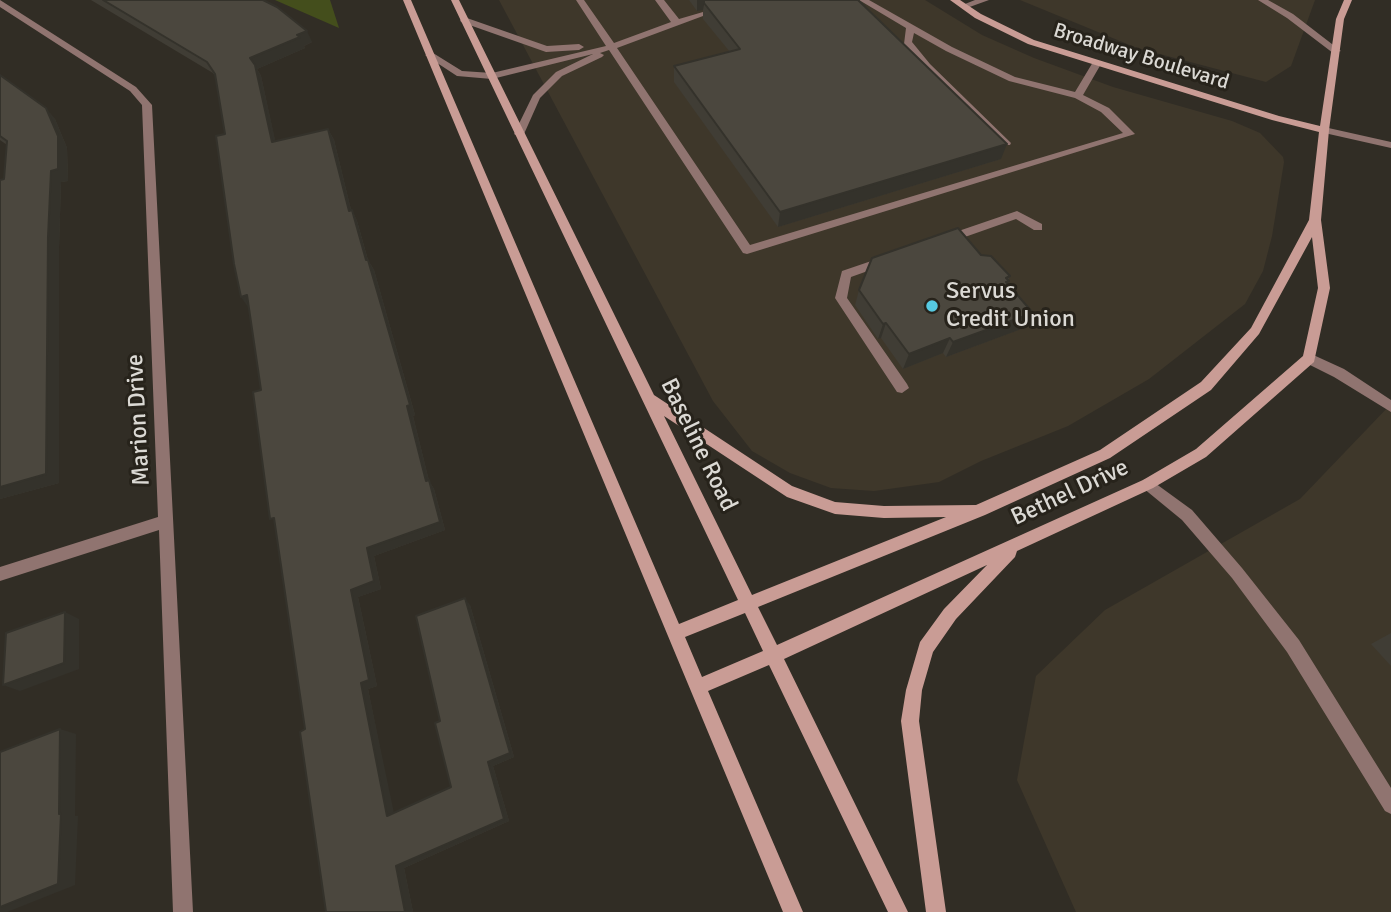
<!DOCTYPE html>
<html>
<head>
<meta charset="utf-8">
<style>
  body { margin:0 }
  canvas { display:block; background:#312d25 }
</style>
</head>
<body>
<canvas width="1391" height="912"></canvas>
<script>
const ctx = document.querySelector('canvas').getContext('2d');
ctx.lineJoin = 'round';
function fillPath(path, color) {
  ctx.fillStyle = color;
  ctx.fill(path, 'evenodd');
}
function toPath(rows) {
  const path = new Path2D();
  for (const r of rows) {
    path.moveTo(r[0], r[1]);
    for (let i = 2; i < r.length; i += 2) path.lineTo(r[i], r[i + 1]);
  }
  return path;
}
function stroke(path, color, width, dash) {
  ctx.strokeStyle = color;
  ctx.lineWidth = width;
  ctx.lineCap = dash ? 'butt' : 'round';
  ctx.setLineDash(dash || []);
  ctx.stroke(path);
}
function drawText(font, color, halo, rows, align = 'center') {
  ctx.font = font + ' Signika,sans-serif';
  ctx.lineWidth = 6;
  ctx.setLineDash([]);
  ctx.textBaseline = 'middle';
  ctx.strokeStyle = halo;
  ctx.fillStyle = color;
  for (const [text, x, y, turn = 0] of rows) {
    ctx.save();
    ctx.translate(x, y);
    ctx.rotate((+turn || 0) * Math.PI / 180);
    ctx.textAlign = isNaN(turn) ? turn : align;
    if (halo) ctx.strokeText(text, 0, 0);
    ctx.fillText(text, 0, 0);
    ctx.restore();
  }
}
fillPath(toPath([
  [499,0,925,0,982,35,1034,58,1113,87,1232,121,1260,133,1283,157,1284,162,1272,236,1263,271,1245,304,1149,379,1068,426,981,461,939,482,874,491,831,488,790,473,752,451,713,401],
  [1020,0,1315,0,1291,66,1266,82,1137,48],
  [1391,404,1391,912,1076,912,1017,780,1036,676,1105,610,1300,499]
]), '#3e372a');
fillPath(toPath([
  [275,0,330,0,339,28]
]), '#444e1c');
fillPath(toPath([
  [576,0,584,0,614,43,671,22,655,0,664,0,679,19,703,12,703,16,617,48,750,245,1123,133,1101,112,1075,98,1009,81,946,51,914,33,912,42,930,64,1011,143,1010,145,1002,145,924,68,904,44,906,28,859,0,869,0,952,47,1015,77,1075,92,1093,62,1099,62,1101,64,1083,95,1109,108,1135,134,747,254,743,253,609,50,600,53,604,55,602,57,562,76,540,98,524,134,519,137,514,134,533,95,556,72,593,54,492,79,457,76,425,55,433,53,462,71,492,73,606,46,576,0],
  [975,0,989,0,964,9,960,6,975,0],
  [1258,0,1268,0,1293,14,1341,51,1333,53,1287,18,1258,0],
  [464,17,547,46,579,44,584,47,579,50,546,52,461,22,460,20,464,17],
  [1324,127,1391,142,1391,148,1320,132,1319,130,1324,127],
  [1017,211,1042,224,1042,230,1034,230,1016,219,945,244,939,240,941,237,1017,211],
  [886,256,890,257,890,263,851,277,847,298,907,384,909,388,902,393,897,392,835,298,842,271,886,256],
  [1309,353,1344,369,1391,400,1391,412,1334,377,1304,362,1303,358,1304,354,1309,353],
  [1148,478,1192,510,1242,568,1299,640,1391,788,1391,814,1385,811,1287,652,1232,578,1182,520,1143,488,1141,484,1143,480,1148,478]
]), '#907470');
fillPath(toPath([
  [0,0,136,87,152,105,193,912,173,912,159,530,0,581,0,567,158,517,142,105,130,91,0,7,0,0]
]), '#907470');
fillPath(toPath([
  [403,0,411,0,679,624,738,600,451,0,459,0,654,395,792,486,835,502,884,506,976,505,1100,450,1201,382,1251,328,1309,220,1319,132,1272,120,1028,44,975,18,950,0,960,0,981,14,1034,40,1279,116,1320,126,1336,19,1344,0,1352,0,1344,19,1329,130,1321,220,1330,288,1314,362,1206,457,1153,488,1017,551,1015,557,956,619,933,652,922,690,919,721,946,912,926,912,901,721,906,690,920,642,944,609,987,565,784,659,908,912,888,912,769,665,708,691,803,912,783,912,403,0],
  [1312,237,1318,288,1303,356,1196,449,1143,480,777,645,758,607,985,515,1110,458,1211,390,1259,334,1312,237],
  [664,416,787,497,835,514,884,518,946,517,752,595,664,416],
  [745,613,763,651,702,677,685,637,745,613]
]), '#c99c95');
fillPath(toPath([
  [91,0,263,0,312,42,304,46,305,48,257,69,261,76,275,141,328,129,334,140,351,210,352,210,357,221,368,260,374,270,415,415,413,416,429,481,434,489,445,530,374,556,381,589,358,597,377,686,368,689,393,813,451,787,440,721,470,605,514,757,493,766,509,821,404,868,413,912,326,912,305,729,261,390,225,134,215,76,213,73],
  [689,0,858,0,1001,159,778,227,674,82,674,66,730,52,703,19,703,10,697,11],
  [0,75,55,119,67,148,68,181,61,182,59,248,59,483,0,499,0,180,4,179,7,145,0,140],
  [1010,276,1007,284,1024,328,946,357,943,353,903,369,881,338,878,339,855,305,859,290],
  [1391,633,1391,666,1371,644]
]), '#403d35');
fillPath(toPath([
  [697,0,705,0,703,10,697,11],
  [307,31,312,42,304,46,305,48,257,69,261,76,278,153,272,142,250,58],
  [46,108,55,119,67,148,68,181,61,182,59,248,59,483,0,499,0,487,48,237,51,171],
  [328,129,334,140,354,222,349,211],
  [1007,144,1001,159,778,227,780,212],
  [352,210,357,221,371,271,366,260],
  [368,260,374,270,415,415,413,416,429,481,434,489,445,530,374,556,381,589,358,597,377,686,368,689,395,818,387,816,361,683,351,590,367,548,426,481],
  [247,295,248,307,241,297],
  [1033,313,1024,328,946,357,953,342],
  [886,323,881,338,878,339,883,324],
  [950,338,943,353,903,369,909,354],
  [465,598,470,605,514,757,493,766,509,821,404,868,413,912,405,912,396,866,488,762],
  [65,612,79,619,79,669,20,691,3,685],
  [60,729,76,734,75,816,78,816,75,885,7,912,0,912,0,907,59,814]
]), '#34322b');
const building = toPath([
  [103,0,263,0,277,7,307,31,297,35,300,37,250,58,255,65,272,142,328,129,349,211,352,210,366,260,368,260,410,405,407,406,426,481,429,480,440,522,367,548,374,581,351,590,369,680,361,683,387,816,451,787,435,723,440,721,416,616,465,598,510,753,488,762,504,819,396,866,405,912,326,912,300,732,305,729,274,518,270,519,253,392,261,390,247,295,241,297,234,264,216,136,225,134,215,74,207,62,103,0],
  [704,0,858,0,1007,144,780,212,674,66,740,49,704,3,704,0],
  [0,75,46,108,58,136,58,169,51,171,48,237,46,474,0,487,0,180,4,179,7,141,0,136,0,75],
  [958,228,981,255,991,256,1010,276,1006,278,1009,281,1006,282,1033,313,953,342,950,338,909,354,886,323,883,324,859,290,872,258,958,228],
  [65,612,64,663,3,685,6,633,65,612],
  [60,729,59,814,61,813,58,884,0,907,0,752,60,729]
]);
fillPath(building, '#4b473e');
stroke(building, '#34322b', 2);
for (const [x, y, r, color] of [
  [932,306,7,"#56c9e1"]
]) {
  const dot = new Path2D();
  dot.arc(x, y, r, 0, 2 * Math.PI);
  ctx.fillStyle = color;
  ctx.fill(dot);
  stroke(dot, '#27231b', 2.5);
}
drawText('21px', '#dbd9d4', '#27231b', [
  ["Broadway Boulevard",1141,57,17]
]);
drawText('24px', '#dbd9d4', '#27231b', [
  ["Servus",946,292],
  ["Credit Union",946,320]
], 'left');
drawText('24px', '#dbd9d4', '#27231b', [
  ["Marion Drive",139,420,-93],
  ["Baseline Road",698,445,64],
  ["Bethel Drive",1070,493,-25]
]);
</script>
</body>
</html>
